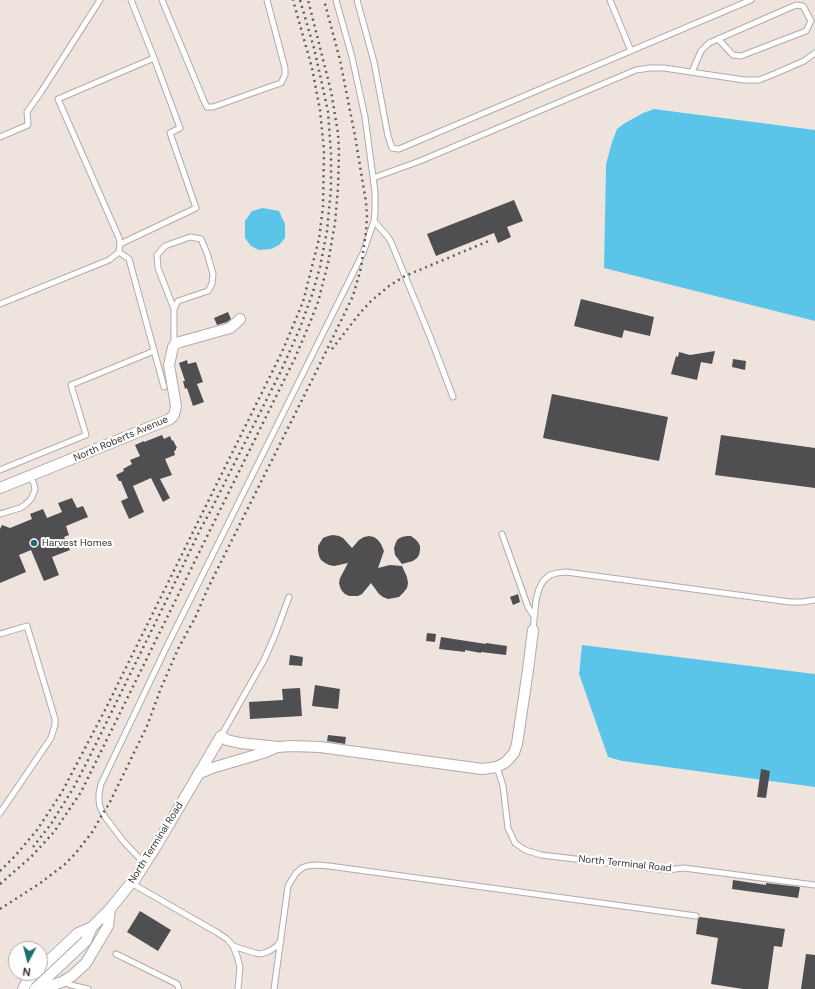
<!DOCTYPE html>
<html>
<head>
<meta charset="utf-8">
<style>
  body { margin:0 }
  #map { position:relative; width:815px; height:989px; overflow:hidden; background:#f5f1ef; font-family:"DM Sans",sans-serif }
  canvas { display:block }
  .north { position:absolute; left:8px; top:941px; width:40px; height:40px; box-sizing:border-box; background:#fff; border:1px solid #afaeae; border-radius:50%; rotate:187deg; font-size:11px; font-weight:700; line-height:16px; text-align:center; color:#363534 }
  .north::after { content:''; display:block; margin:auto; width:14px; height:18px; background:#1f6b6e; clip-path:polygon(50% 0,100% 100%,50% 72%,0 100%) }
</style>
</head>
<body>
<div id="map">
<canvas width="815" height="989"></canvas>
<div class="north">N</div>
</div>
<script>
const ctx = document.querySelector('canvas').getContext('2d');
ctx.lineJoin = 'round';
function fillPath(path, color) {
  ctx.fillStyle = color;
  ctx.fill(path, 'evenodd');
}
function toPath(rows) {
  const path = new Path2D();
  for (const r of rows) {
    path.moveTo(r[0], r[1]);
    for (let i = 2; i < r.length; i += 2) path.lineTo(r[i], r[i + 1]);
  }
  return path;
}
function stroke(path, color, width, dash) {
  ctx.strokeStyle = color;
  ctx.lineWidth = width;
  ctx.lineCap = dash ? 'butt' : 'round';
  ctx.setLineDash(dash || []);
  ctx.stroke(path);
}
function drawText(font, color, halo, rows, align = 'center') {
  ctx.font = font + ' "DM Sans",sans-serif';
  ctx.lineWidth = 4;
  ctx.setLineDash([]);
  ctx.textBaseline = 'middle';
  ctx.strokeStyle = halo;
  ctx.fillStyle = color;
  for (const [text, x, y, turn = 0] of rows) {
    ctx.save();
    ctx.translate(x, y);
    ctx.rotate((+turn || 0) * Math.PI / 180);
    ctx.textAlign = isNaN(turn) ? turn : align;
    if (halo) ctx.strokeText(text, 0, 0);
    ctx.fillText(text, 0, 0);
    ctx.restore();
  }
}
fillPath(toPath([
  [0,0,815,0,815,130,654,109,643,113,625,123,617,129,612,142,606,164,604,268,815,321,815,674,582,645,579,674,608,757,622,761,815,787,815,989,0,989],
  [16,949,40,949,40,973,16,973]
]), '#efe3dd');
fillPath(toPath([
  [654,109,815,130,815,321,604,268,606,164,612,142,617,129,625,123,643,113],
  [263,208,279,211,285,224,285,238,279,245,271,249,259,250,251,246,245,238,245,221,252,211],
  [582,645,815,674,815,787,622,761,608,757,579,674]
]), '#5bc4e9');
fillPath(toPath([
  [514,200,523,221,507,227,511,237,498,243,494,233,436,256,427,234],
  [581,299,654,317,650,336,624,330,622,338,574,326],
  [228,312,231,319,227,322,217,325,214,318],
  [715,351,712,364,701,362,697,380,671,374,676,356,678,357,679,352,690,355],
  [733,359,746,361,745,370,732,367],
  [187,360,188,364,196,362,203,382,197,384,204,402,193,406,187,388,185,389,183,381,185,381,179,363],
  [552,394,668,417,659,461,543,438],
  [162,435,164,439,170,436,172,441,173,440,177,448,176,448,176,450,174,451,175,455,165,459,172,475,160,479,170,498,163,502,151,478,133,486,144,512,129,519,121,501,128,498,121,481,119,481,116,475,124,471,123,469,132,464,130,460,140,456,135,445,144,441,144,442],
  [721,435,815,448,815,488,715,475],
  [72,498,77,508,83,506,88,517,66,526,69,535,64,537,70,550,52,557,59,575,44,581,31,550,19,555,26,572,0,583,0,529,2,525,10,528,32,519,30,514,43,509,47,518,62,512,58,503],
  [333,535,339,536,343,538,352,548,359,540,364,537,369,536,374,537,378,540,381,544,384,551,378,568,390,565,402,566,407,577,408,583,407,588,403,593,399,597,394,598,388,599,383,597,379,594,371,583,362,594,358,596,349,596,345,594,342,591,340,587,339,583,340,578,348,563,334,566,329,565,325,563,321,560,319,556,318,551,318,546,323,538,328,536],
  [407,536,411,536,415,539,418,542,420,546,420,550,419,555,417,558,413,561,402,564,395,555,394,548,396,542,398,539,402,537],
  [518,594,520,602,513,605,510,597],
  [427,633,436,634,435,642,426,641],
  [441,637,486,644,486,643,507,646,506,655,481,652,481,653,465,650,465,652,439,649],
  [290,655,303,657,302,666,289,665],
  [315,685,340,689,338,709,312,706],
  [300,688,302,716,250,719,249,702,283,700,282,689],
  [328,735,346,737,345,744,327,741],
  [761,769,770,771,766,798,757,797],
  [733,880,766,885,766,883,800,887,798,898,732,889],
  [140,911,171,930,158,951,127,932],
  [700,917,785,929,782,947,774,946,768,989,743,989,711,984,718,938,696,934,698,919],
  [806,954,815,955,815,989,801,989]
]), '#4f4f52');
const lane = toPath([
  [131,0,154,58,58,99,119,238,120,244,119,252,129,259,164,387],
  [162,0,204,101,207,107,213,107,275,85,281,83,285,75,285,68,267,0],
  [357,0,374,62,388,136,392,148,399,149,751,0],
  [610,0,631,51],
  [692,72,701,51,709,43,796,5,803,6,811,21,806,31,741,56,733,55,718,39],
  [0,137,28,125,27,112,41,92,100,0],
  [373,178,420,161,636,70,650,68,664,68,744,80,759,80,774,74,804,61,815,53],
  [374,221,388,237,391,242,431,339,453,397],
  [120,244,196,208,170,133,180,128,154,58],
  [0,304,109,260,119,252],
  [174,309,158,268,157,255,165,246,190,237,201,239,207,253,213,274,212,284,208,291,178,301,174,309,174,345],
  [0,470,86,435,71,385,154,351],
  [0,514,20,508,25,505,31,499,35,490,34,484,30,476],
  [502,534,528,607,534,616],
  [533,630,536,600,539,589,543,581,550,575,557,573,566,572,790,602,803,602,815,600],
  [0,634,27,626,55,719,55,725,51,738,0,813],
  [221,736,264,660,275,635,289,597],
  [497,767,503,786,508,828,515,843,525,850,541,855,609,863,667,870,684,868,815,885],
  [144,863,124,842,105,817,100,807,99,800,99,794,101,784,167,646,363,253,374,221,375,211,375,192,365,117,352,57,336,0],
  [131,883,218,933,227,939,233,946,237,956,240,967,238,989],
  [233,946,255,953,260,954,267,952,271,950,277,946,281,940],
  [116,954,175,983,177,984,179,989],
  [63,982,71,985,88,989],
  [274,989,288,886,291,881,296,873,302,868,307,866,317,865,329,866,696,916]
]);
const street = toPath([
  [0,488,170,419,174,415,176,406,169,365,173,347,175,344,180,342,230,328,235,324,240,319],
  [198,774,212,768,266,752,277,747],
  [40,969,78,933,92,927,110,909,131,883,134,881,158,843,221,736,227,740,240,743,278,747,292,746,320,747,482,769,497,767,506,762,514,753,517,744,528,670,533,630],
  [23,989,28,980,36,973],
  [35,989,86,941,92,927],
  [37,989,47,987,62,982,72,976,86,963,108,926,110,909]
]);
stroke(lane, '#afacaa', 7);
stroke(street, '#afacaa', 12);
stroke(lane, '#fff', 5);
stroke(street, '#fff', 10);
stroke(toPath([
  [332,349,360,313,371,301,389,286,405,276,491,240],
  [33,847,51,824,74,787,88,760,168,597,201,528,210,512,281,371,300,328,313,292,320,267,327,231,331,188,331,153,328,112,324,93,314,48,300,0],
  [0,871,15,856,37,830,62,792,105,710,282,352,303,302,319,239,323,207,324,150,320,110,312,68,293,0],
  [0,884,31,857,54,832,81,792,295,358,311,320,318,302,328,263,335,223,338,188,339,152,338,133,331,91,308,0],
  [0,909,39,884,64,865,75,854,93,831,103,813,109,804,147,726,161,688,178,649,195,618,208,588,317,370,353,296,361,268,363,253,366,232,367,217,366,202,355,136,340,60,324,0]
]), '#605f5e', 2.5, [2, 4]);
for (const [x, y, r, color] of [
  [34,543,4,"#1f6b6e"]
]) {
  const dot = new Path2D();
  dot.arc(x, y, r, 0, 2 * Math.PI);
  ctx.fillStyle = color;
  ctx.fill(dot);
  stroke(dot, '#fff', 1.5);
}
drawText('10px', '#363534', '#fff', [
  ["North Roberts Avenue",121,439,-23],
  ["North Terminal Road",156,843,-58],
  ["North Terminal Road",625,864,6]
]);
drawText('10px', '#363534', '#fff', [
  ["Harvest Homes",42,543]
], 'left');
</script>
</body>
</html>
